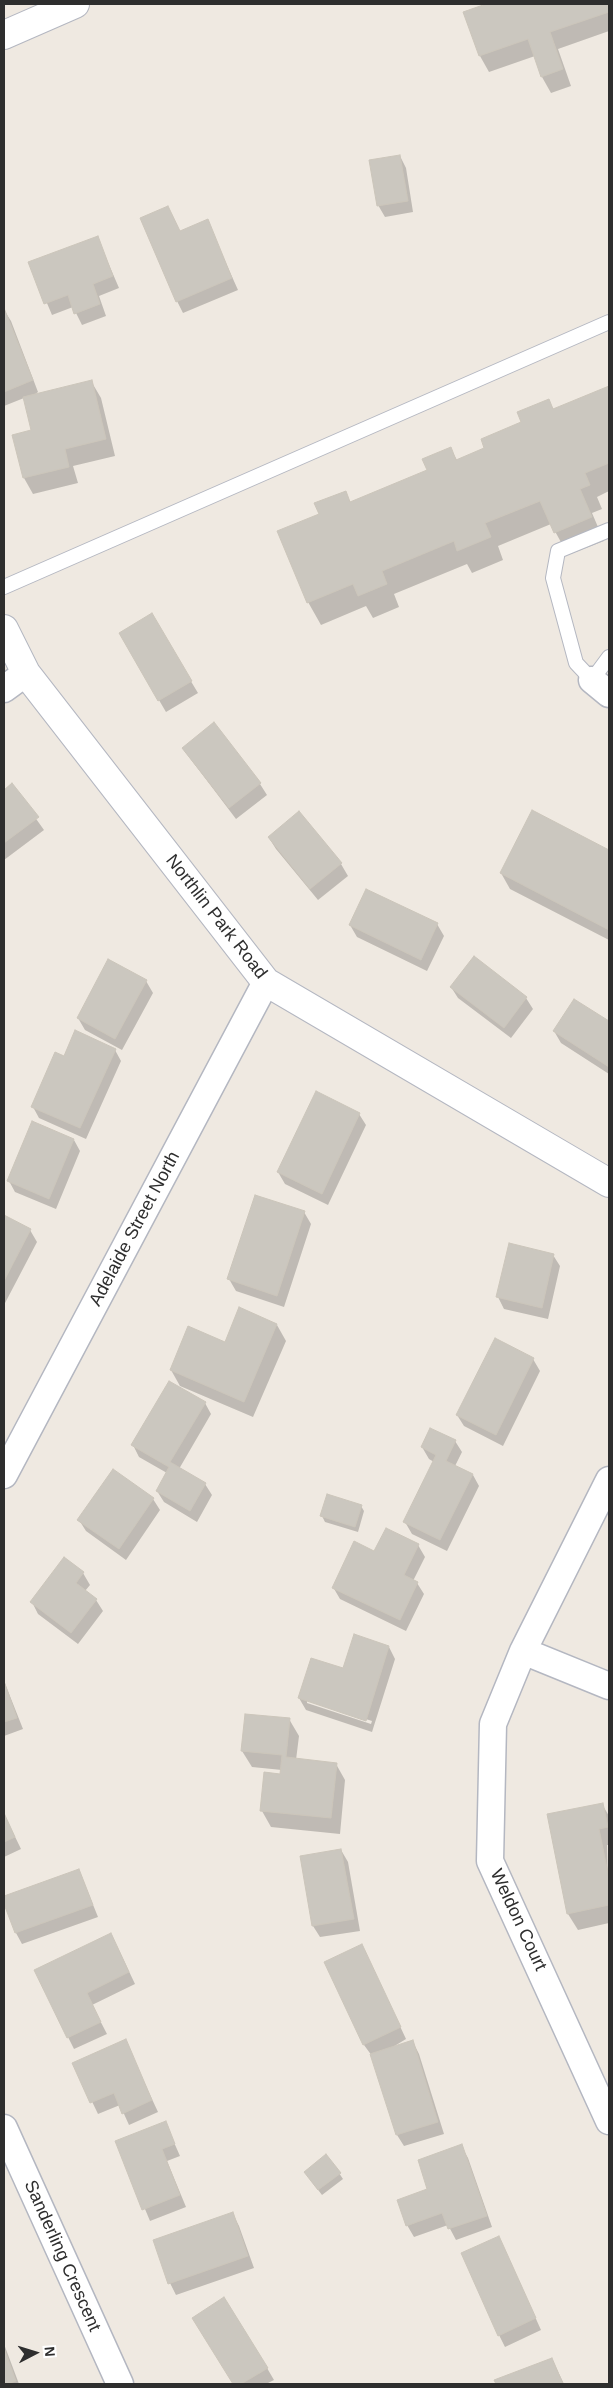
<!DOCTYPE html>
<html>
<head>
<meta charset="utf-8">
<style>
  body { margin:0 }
  #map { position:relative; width:613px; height:2388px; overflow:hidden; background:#efe9e1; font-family:Arial,sans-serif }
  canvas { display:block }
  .frame { position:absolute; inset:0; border:5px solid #2e2e2e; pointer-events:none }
  .north { position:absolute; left:10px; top:2328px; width:50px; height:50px; -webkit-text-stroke:4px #fff; paint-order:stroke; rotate:85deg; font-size:14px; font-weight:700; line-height:20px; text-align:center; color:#2e2e2e }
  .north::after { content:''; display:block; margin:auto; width:18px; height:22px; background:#2e2e2e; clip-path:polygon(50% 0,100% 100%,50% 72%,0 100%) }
</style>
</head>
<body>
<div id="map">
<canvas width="613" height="2388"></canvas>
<div class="frame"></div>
<div class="north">N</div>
</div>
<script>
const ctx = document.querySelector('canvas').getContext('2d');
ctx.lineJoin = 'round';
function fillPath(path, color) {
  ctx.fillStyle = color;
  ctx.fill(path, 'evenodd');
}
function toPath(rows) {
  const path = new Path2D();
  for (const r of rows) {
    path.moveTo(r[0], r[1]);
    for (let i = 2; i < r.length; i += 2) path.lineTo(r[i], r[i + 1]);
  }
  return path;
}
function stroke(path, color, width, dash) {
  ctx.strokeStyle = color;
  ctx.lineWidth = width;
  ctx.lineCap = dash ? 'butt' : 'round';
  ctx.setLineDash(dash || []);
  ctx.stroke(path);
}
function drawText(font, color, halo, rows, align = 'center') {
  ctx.font = font + ' Arial,sans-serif';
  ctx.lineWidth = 4;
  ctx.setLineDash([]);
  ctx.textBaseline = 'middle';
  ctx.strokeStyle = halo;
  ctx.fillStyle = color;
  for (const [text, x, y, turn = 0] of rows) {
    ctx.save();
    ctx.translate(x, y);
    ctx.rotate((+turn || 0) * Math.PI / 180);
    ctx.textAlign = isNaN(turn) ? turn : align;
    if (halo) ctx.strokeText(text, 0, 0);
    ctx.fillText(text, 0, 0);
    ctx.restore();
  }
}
fillPath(toPath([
  [490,4,609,4,609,31,558,49,571,86,551,93,542,77,535,56,489,72,480,56,465,12],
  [400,156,406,168,413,212,385,217,378,205],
  [168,207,180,232,207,221,238,290,183,313,177,301],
  [97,237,119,288,99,296,106,316,82,325,73,307,52,315,30,263],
  [4,310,11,321,38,392,33,396,91,381,101,398,115,456,73,466,78,483,33,494,24,478,32,431,24,398,4,406],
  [609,387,609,491,597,497,602,509,592,513,604,541,568,555,551,524,498,546,503,560,472,573,467,564,394,594,399,607,373,618,366,606,321,625,308,602,320,515,345,492,351,503,428,471,450,448,457,460,486,448,523,423,548,400,554,410],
  [151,615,198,693,166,712,120,634],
  [183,749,260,784,267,795,236,819],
  [12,785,44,830,4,860,4,791],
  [532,811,609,851,609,940,510,889,501,873],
  [299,813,341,864,348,876,318,900,276,849,269,838],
  [437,924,444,936,427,971,357,937,350,925],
  [146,981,153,993,122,1050,85,1030,78,1018],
  [451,987,526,998,533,1009,511,1038,458,998],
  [574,1000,609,1023,609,1074,561,1043,554,1031],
  [115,1050,121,1061,86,1139,39,1118,33,1107],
  [359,1114,366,1125,328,1205,285,1184,278,1172],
  [74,1140,80,1151,56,1209,15,1192,9,1181],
  [304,1212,311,1224,284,1307,236,1291,229,1279],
  [4,1216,30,1230,37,1242,4,1305],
  [553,1255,560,1266,548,1319,504,1309,498,1297],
  [277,1325,286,1341,253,1417,180,1386,171,1370,225,1344],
  [533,1359,540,1371,503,1446,464,1426,457,1415],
  [205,1403,211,1414,179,1469,205,1484,212,1495,197,1522,164,1502,157,1491,167,1473,139,1457,133,1445],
  [455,1441,462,1452,455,1466,473,1475,479,1486,447,1551,412,1534,405,1522,434,1462,429,1459,422,1447],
  [153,1499,160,1510,126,1560,86,1531,79,1520],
  [361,1506,364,1511,358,1532,325,1522,322,1516],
  [418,1545,425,1557,413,1581,417,1583,424,1594,406,1631,340,1599,333,1587,375,1553],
  [65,1559,83,1573,90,1585,85,1591,96,1600,103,1611,78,1644,38,1614,32,1602],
  [389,1647,395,1659,372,1732,306,1710,299,1698,344,1670],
  [307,1700,372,1721,371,1724,307,1703],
  [4,1681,23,1729,4,1736],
  [289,1719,299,1736,296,1760,336,1764,345,1780,340,1834,271,1827,262,1811,281,1775,282,1770,252,1767,242,1751],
  [602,1804,609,1816,609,1845,607,1845,609,1923,578,1930,568,1914],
  [4,1814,21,1849,4,1857],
  [341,1850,348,1862,360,1931,320,1937,313,1926,301,1857],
  [79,1870,98,1917,22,1944,16,1933,4,1898],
  [362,1945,406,2039,388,2050,413,2042,419,2054,444,2134,404,2146,397,2135,372,2056,364,2045,325,1963],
  [117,1946,135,1984,92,2005,107,2034,74,2049,35,1971],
  [125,2041,158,2112,129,2125,120,2105,98,2114,74,2064],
  [165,2122,180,2156,167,2161,186,2207,150,2221,117,2142],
  [461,2146,468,2158,492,2227,456,2240,448,2225,414,2237,407,2225],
  [339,2173,343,2179,322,2195,309,2178],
  [233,2214,239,2226,254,2268,176,2295,170,2283],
  [505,2250,541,2330,505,2347,499,2335],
  [200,2330,267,2368,274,2380,266,2384,234,2384],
  [4,2344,19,2384,4,2384],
  [552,2359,564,2384,497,2384,496,2381]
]), '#0003');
const building = toPath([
  [486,4,609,4,609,12,550,32,563,69,541,77,528,39,479,56,463,12,486,4],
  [400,155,408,201,377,206,369,160,400,155],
  [168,206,180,231,208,219,232,278,176,302,140,218,168,206],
  [98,236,113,276,93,284,100,304,74,314,68,295,44,304,28,262,98,236],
  [4,308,33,380,4,392,4,308],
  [92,380,106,439,65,449,69,467,23,478,12,435,31,430,23,397,92,380],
  [609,386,609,463,585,473,590,485,580,489,592,517,554,533,540,501,485,523,491,537,457,551,454,541,382,571,387,584,358,596,353,584,307,603,277,531,319,514,314,503,346,491,350,502,427,470,422,459,451,447,456,460,484,448,481,439,521,422,517,412,549,399,553,409,609,386],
  [152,613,192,681,158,701,119,633,152,613],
  [214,722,261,783,229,808,182,748,214,722],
  [12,783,39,817,4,843,4,790,12,783],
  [532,810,609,850,609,930,500,873,532,810],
  [299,811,342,863,310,889,268,837,299,811],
  [366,889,438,923,421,960,349,925,366,889],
  [474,956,527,997,504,1028,450,987,474,956],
  [108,959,147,980,115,1039,77,1018,108,959],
  [574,999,609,1021,609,1067,553,1031,574,999],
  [75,1030,116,1049,80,1128,31,1107,55,1052,64,1056,75,1030],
  [316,1091,360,1113,322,1194,277,1172,316,1091],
  [32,1121,74,1139,49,1199,7,1181,32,1121],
  [255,1195,305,1211,277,1296,227,1279,255,1195],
  [4,1215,31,1229,4,1281,4,1215],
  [509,1243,554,1254,542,1308,496,1297,509,1243],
  [239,1307,277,1324,244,1402,170,1370,188,1326,225,1342,239,1307],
  [495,1338,534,1358,496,1435,456,1415,495,1338],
  [169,1381,206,1402,170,1462,206,1483,190,1511,156,1491,169,1467,131,1445,169,1381],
  [430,1428,456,1440,446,1461,473,1474,440,1540,403,1522,436,1455,421,1447,430,1428],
  [113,1469,154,1498,119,1549,77,1520,113,1469],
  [327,1494,362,1505,355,1527,320,1516,327,1494],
  [386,1528,419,1544,404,1575,418,1582,400,1620,332,1588,354,1541,374,1551,386,1528],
  [64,1557,84,1572,76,1583,97,1599,71,1633,30,1602,64,1557],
  [354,1634,389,1646,366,1721,298,1698,311,1658,343,1668,354,1634],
  [4,1681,17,1718,4,1722,4,1681],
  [245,1714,290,1718,286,1757,337,1763,331,1818,260,1811,264,1772,280,1774,282,1755,241,1751,245,1714],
  [603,1803,608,1827,599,1829,609,1878,609,1905,567,1914,547,1814,603,1803],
  [4,1813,15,1837,4,1842,4,1813],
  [341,1849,354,1919,312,1926,300,1856,341,1849],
  [79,1869,93,1905,15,1933,4,1904,4,1896,79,1869],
  [111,1933,129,1972,87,1993,101,2022,67,2038,34,1970,111,1933],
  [362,1944,401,2027,363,2045,324,1962,362,1944],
  [126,2039,152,2100,122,2114,114,2093,90,2103,72,2063,126,2039],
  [413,2040,438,2122,396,2135,370,2054,413,2040],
  [166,2121,175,2144,162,2149,180,2195,142,2210,115,2141,166,2121],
  [462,2144,487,2216,448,2229,442,2213,406,2226,397,2200,427,2189,418,2160,462,2144],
  [326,2154,341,2173,318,2190,304,2172,326,2154],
  [233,2212,248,2256,168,2284,153,2240,233,2212],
  [499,2236,536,2318,498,2336,461,2253,499,2236],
  [224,2297,268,2368,241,2384,233,2384,192,2318,224,2297],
  [4,2348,16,2381,7,2384,4,2384,4,2348],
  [552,2358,563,2384,496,2384,494,2380,552,2358]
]);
fillPath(building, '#cbc7bf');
stroke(building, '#cbc5ba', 1);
const service = toPath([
  [609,530,558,551,553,578,576,663,592,680,609,657],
  [4,587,609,322]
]);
const minor = toPath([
  [592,680,609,694],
  [4,689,26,673],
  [4,1475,266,982],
  [609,1480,523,1651,493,1724,490,1861,609,2121],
  [523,1651,609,1686],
  [4,2128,120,2384]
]);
const tertiary = toPath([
  [4,629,26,673,266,982,609,1183]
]);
const secondary = toPath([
  [4,35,75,4]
]);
stroke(service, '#b4b7c1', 16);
stroke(minor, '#b4b7c1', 29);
stroke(tertiary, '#b4b7c1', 30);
stroke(secondary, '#b4b7c1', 30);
stroke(service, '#fff', 14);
stroke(minor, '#fff', 26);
stroke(tertiary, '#fff', 28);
stroke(secondary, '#fff', 28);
drawText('18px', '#2e2e2e', '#fff', [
  ["Northlin Park Road",216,917,52],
  ["Adelaide Street North",135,1229,-62],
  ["Weldon Court",518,1920,65],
  ["Sanderling Crescent",62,2256,66]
]);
</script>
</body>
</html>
